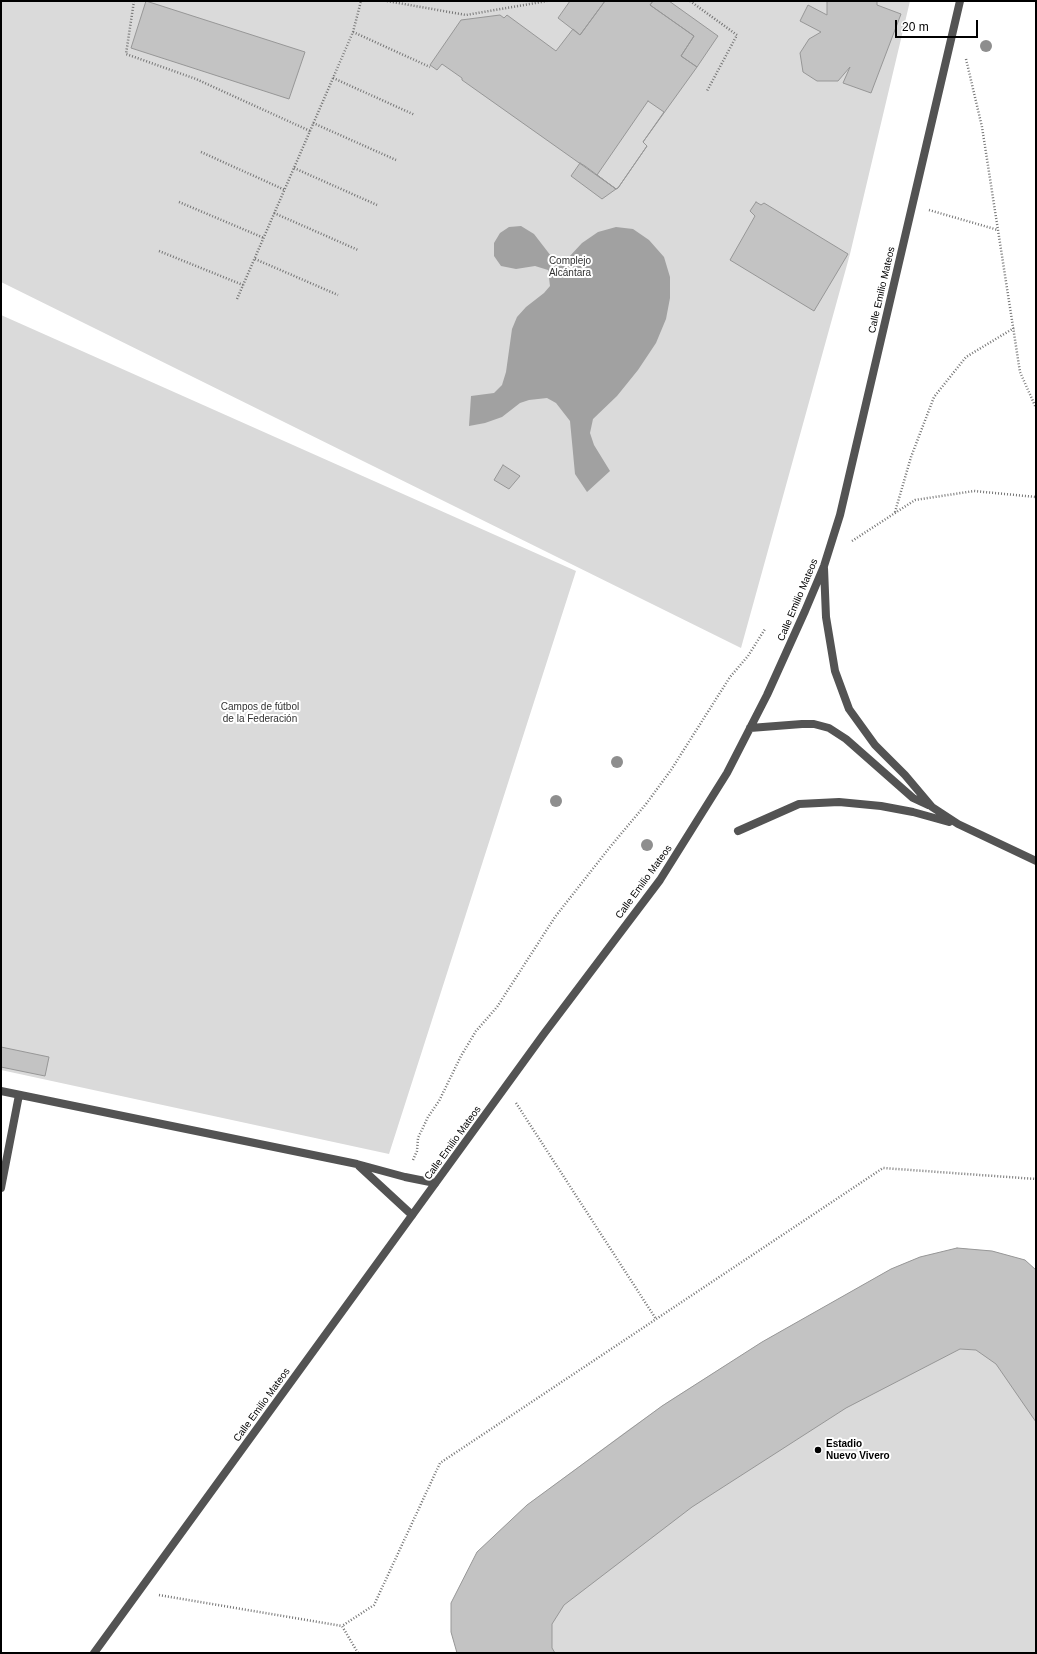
<!DOCTYPE html>
<html>
<head>
<meta charset="utf-8">
<style>
  body { margin:0 }
  #map { position:relative; width:1037px; height:1654px; overflow:hidden; background:#fff; font-family:Helvetica,sans-serif }
  canvas { display:block }
  .frame { position:absolute; inset:0; border:2px solid #000; pointer-events:none }
  .scale { position:absolute; left:895px; top:20px; width:83px; height:18px; box-sizing:border-box; border:2px solid #000; border-top:0; padding-left:5px; font-size:12px; line-height:14px; white-space:nowrap; color:#000; -webkit-text-stroke:3px #fff; paint-order:stroke }
</style>
</head>
<body>
<div id="map">
<canvas width="1037" height="1654"></canvas>
<div class="frame"></div>
<div class="scale">20 m</div>
</div>
<script>
const ctx = document.querySelector('canvas').getContext('2d');
ctx.lineJoin = 'round';
function fillPath(path, color) {
  ctx.fillStyle = color;
  ctx.fill(path, 'evenodd');
}
function toPath(rows) {
  const path = new Path2D();
  for (const r of rows) {
    path.moveTo(r[0], r[1]);
    for (let i = 2; i < r.length; i += 2) path.lineTo(r[i], r[i + 1]);
  }
  return path;
}
function stroke(path, color, width, dash) {
  ctx.strokeStyle = color;
  ctx.lineWidth = width;
  ctx.lineCap = dash ? 'butt' : 'round';
  ctx.setLineDash(dash || []);
  ctx.stroke(path);
}
function drawText(font, color, halo, rows, align = 'center') {
  ctx.font = font + ' Helvetica,sans-serif';
  ctx.lineWidth = 4;
  ctx.setLineDash([]);
  ctx.textBaseline = 'middle';
  ctx.strokeStyle = halo;
  ctx.fillStyle = color;
  for (const [text, x, y, turn = 0] of rows) {
    ctx.save();
    ctx.translate(x, y);
    ctx.rotate((+turn || 0) * Math.PI / 180);
    ctx.textAlign = isNaN(turn) ? turn : align;
    if (halo) ctx.strokeText(text, 0, 0);
    ctx.fillText(text, 0, 0);
    ctx.restore();
  }
}
fillPath(toPath([
  [1,1,910,1,850,254,741,648,1,282],
  [1,315,576,571,389,1154,1,1070],
  [957,1248,992,1251,1025,1260,1036,1270,1036,1653,457,1653,451,1632,451,1603,477,1552,527,1505,628,1430,669,1401,762,1342,891,1269,920,1257]
]), '#dadada');
fillPath(toPath([
  [521,226,534,234,551,256,561,258,569,257,582,243,598,232,616,227,633,229,649,240,664,257,670,277,670,298,666,319,656,343,638,370,617,396,593,419,590,433,594,445,610,471,587,492,575,474,570,421,556,403,547,398,529,400,520,403,502,417,485,423,469,426,471,396,494,393,502,385,506,372,512,329,517,317,526,307,544,293,550,286,548,270,535,266,516,269,501,266,494,256,494,243,500,233,509,227]
]), '#a1a1a1');
const building = toPath([
  [146,1,305,52,289,99,131,48,146,1],
  [570,1,605,1,580,35,558,18,570,1],
  [605,1,653,1,650,5,694,36,681,56,697,67,643,142,647,146,618,188,616,189,462,80,462,78,442,64,437,70,430,65,461,20,500,15,504,18,507,15,556,51,573,29,580,35,605,1],
  [653,1,669,1,718,36,697,67,681,56,694,36,650,5,653,1],
  [827,1,877,1,877,5,901,14,871,93,843,83,850,67,838,81,817,81,803,72,800,53,809,39,821,32,800,21,808,5,827,15,827,1],
  [648,101,664,112,643,142,647,146,618,188,616,189,597,175,648,101],
  [580,163,585,166,616,189,602,199,571,176,580,163],
  [756,202,761,205,764,203,848,254,814,311,730,260,755,216,750,211,756,202],
  [503,465,520,476,509,489,494,480,503,465],
  [1,1047,49,1057,45,1076,1,1067,1,1047],
  [957,1248,992,1251,1025,1260,1036,1270,1036,1422,996,1364,976,1350,960,1349,846,1408,692,1507,564,1605,552,1624,552,1648,555,1653,457,1653,451,1632,451,1603,477,1552,527,1505,662,1406,762,1342,891,1269,920,1257,957,1248]
]);
fillPath(building, '#c3c3c3');
stroke(building, '#979797', 1);
stroke(toPath([
  [134,1,126,54,196,79,310,131],
  [387,1,466,15,547,1],
  [690,1,737,35,707,91],
  [353,32,430,67],
  [966,59,982,127,1020,372,1036,408],
  [333,78,415,115],
  [313,123,396,160],
  [201,152,285,190],
  [294,168,377,205],
  [179,202,264,238],
  [929,210,998,230],
  [274,213,358,250],
  [159,251,243,285],
  [255,259,338,295],
  [237,299,353,32,361,1],
  [895,512,911,457,934,397,966,357,1014,328],
  [852,541,915,500,974,491,1036,497],
  [516,1103,656,1319],
  [413,1160,417,1151,418,1138,428,1117,439,1101,461,1056,476,1031,497,1007,555,917,610,847,646,804,671,770,730,677,748,656,765,629],
  [159,1595,342,1626],
  [358,1653,342,1626,374,1605,440,1463,883,1168,1036,1179]
]), '#757575', 2.5, [1, 2]);
stroke(toPath([
  [1,1091,357,1164,405,1177,435,1183],
  [359,1166,412,1215],
  [1,1188,19,1095]
]), '#535353', 8);
stroke(toPath([
  [824,568,826,617,835,671,849,709,875,745,905,775,932,807,958,824,1036,861],
  [750,728,802,724,814,724,829,728,846,739,913,798,928,805],
  [738,831,799,804,839,802,881,806,913,812,949,822],
  [94,1653,543,1035,660,880,727,773,767,695,805,611,824,566,840,515,960,1]
]), '#535353', 8);
ctx.fillStyle = '#8e8e8e';
for (const [x, y] of [
  [986,46],
  [617,762],
  [556,801],
  [647,845]
]) {
  ctx.beginPath();
  ctx.arc(x, y, 6, 0, 2 * Math.PI);
  ctx.fill();
}
for (const [x, y, r, color] of [
  [818,1450,4,"#000"]
]) {
  const dot = new Path2D();
  dot.arc(x, y, r, 0, 2 * Math.PI);
  ctx.fillStyle = color;
  ctx.fill(dot);
  stroke(dot, '#fff', 1.5);
}
drawText('10px', '#313131', '#fff', [
  ["Complejo",570,261],
  ["Alcántara",570,273],
  ["Campos de fútbol",260,707],
  ["de la Federación",260,719]
]);
drawText('10px', '#000', '#fff', [
  ["Calle Emilio Mateos",882,290,-77],
  ["Calle Emilio Mateos",798,600,-67],
  ["Calle Emilio Mateos",644,882,-54],
  ["Calle Emilio Mateos",453,1143,-54],
  ["Calle Emilio Mateos",262,1405,-54]
]);
drawText('bold 10px', '#000', '#fff', [
  ["Estadio",826,1444],
  ["Nuevo Vivero",826,1456]
], 'left');
</script>
</body>
</html>
